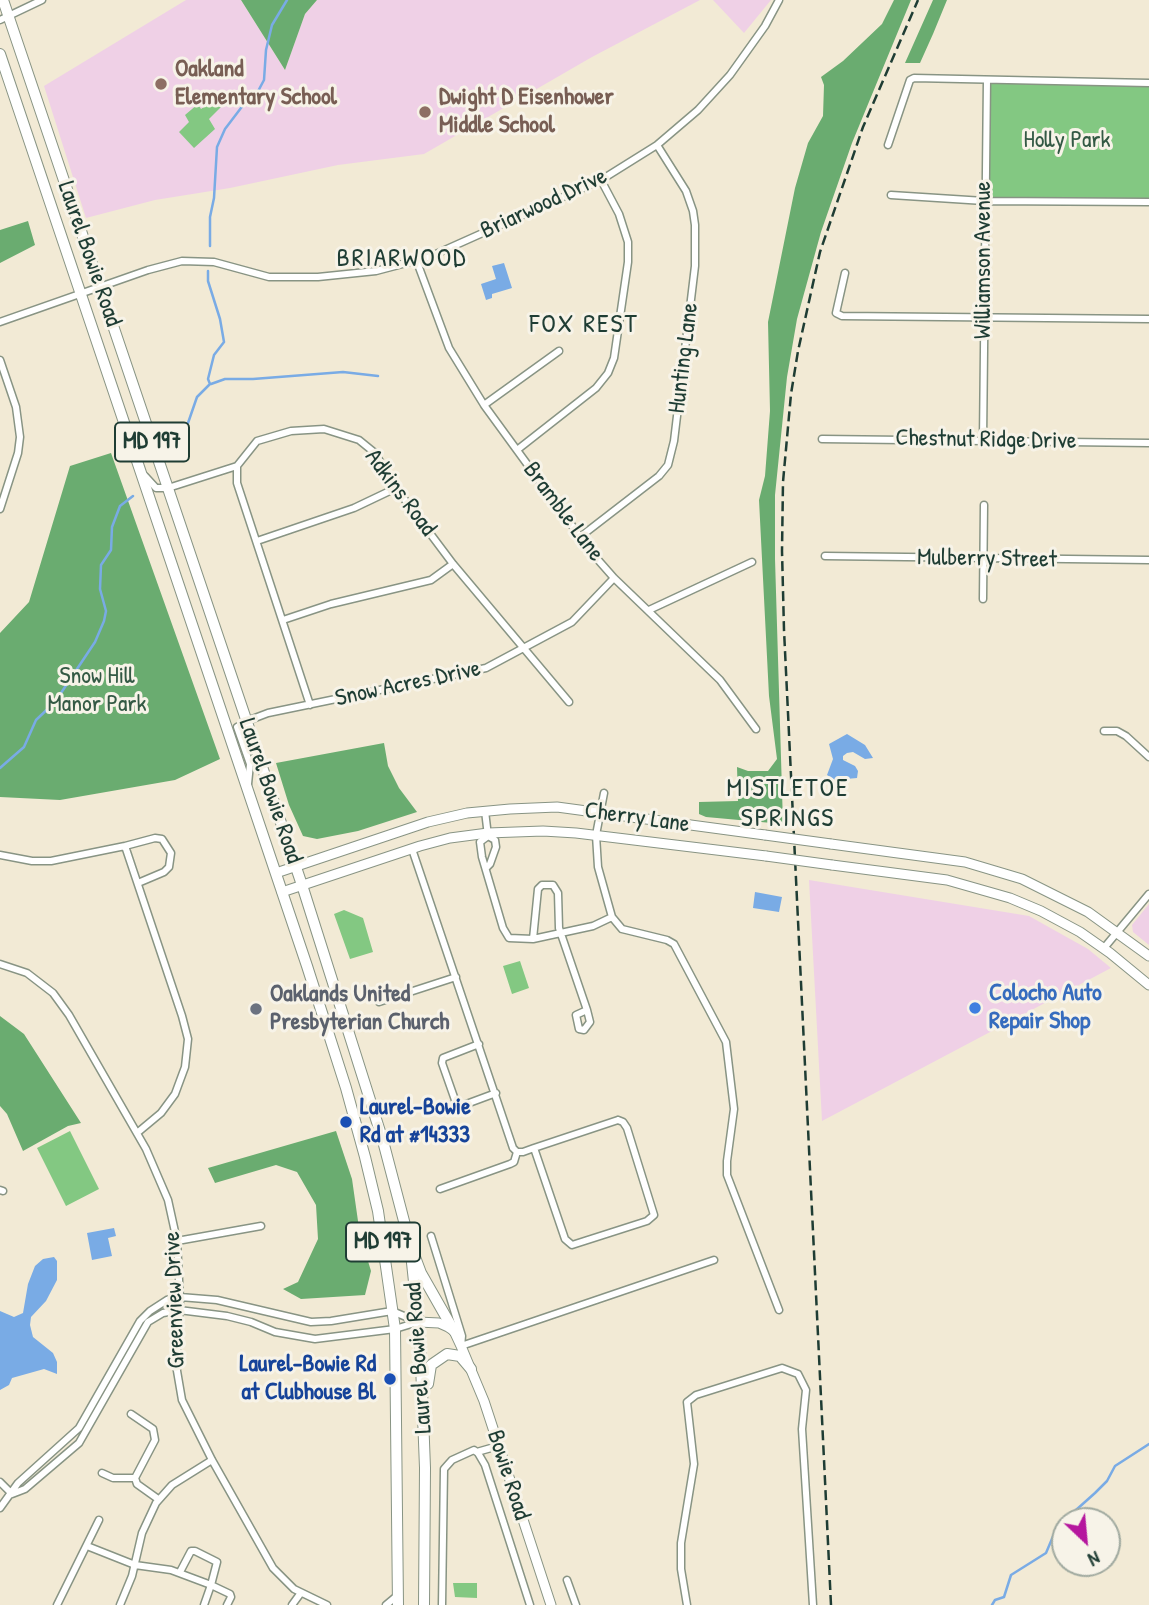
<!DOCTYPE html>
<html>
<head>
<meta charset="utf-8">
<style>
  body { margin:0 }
  #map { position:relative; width:1149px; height:1605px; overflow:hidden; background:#f2ead5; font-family:"Patrick Hand",sans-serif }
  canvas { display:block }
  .north { position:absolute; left:1051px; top:1507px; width:70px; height:70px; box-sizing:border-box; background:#f7f3e8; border:2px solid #a1aaa0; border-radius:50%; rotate:154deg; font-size:19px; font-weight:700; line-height:28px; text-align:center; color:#1f3d34 }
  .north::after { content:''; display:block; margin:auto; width:24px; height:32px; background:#b5179e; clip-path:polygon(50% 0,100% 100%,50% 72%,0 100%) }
</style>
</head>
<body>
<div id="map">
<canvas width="1149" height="1605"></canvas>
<div class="north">N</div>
</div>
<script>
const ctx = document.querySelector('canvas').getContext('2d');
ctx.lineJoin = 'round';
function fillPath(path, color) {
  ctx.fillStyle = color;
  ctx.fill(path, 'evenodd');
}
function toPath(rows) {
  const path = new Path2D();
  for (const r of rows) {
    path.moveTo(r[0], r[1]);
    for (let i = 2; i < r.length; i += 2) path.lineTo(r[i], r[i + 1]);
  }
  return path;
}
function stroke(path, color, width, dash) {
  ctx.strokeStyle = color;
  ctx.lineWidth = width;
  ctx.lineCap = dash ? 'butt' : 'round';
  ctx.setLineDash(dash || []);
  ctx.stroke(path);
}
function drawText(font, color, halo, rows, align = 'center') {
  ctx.font = font + ' "Patrick Hand",sans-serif';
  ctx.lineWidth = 6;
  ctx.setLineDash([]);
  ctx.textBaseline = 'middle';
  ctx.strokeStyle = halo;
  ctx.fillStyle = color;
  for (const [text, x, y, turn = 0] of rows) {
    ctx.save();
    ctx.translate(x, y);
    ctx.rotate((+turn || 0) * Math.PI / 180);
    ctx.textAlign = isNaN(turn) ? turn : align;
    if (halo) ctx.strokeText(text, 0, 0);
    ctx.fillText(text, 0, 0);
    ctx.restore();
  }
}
fillPath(toPath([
  [186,0,241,0,285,70,305,14,317,0,700,0,592,57,424,154,338,165,230,188,155,200,86,218,44,86],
  [713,0,771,0,744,33],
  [809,880,1029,916,1088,949,1111,968,822,1121],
  [1149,904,1149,945,1133,932,1132,925]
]), '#efd0e6');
fillPath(toPath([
  [987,80,1149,83,1149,202,984,201],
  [220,96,226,102,209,119,215,129,194,148,179,132,189,122,185,115,198,104,201,109],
  [344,910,363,918,373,952,350,959,334,914],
  [520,961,529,988,512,994,503,966],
  [70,1131,99,1189,66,1206,37,1148],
  [453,1583,477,1583,477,1598,455,1597]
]), '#83c882');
fillPath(toPath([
  [241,0,317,0,305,14,285,70],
  [894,0,911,0,852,143,821,232,797,319,787,377,775,495,775,559,783,824,706,817,699,814,699,802,738,801,737,767,748,771,768,771,777,759,769,696,759,500,765,476,770,411,768,322,795,188,808,143,823,116,824,85,821,77,843,61,882,24],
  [933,0,947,0,933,34,920,63,905,63],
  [28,221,35,245,0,263,0,230],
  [111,453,220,759,175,780,60,800,0,797,0,633,29,602,70,466],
  [384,743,388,766,399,788,417,812,358,831,317,839,303,836,289,805,276,763],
  [0,1016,24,1034,81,1123,68,1126,23,1151,7,1114,0,1106],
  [336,1131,352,1179,360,1235,371,1271,365,1295,301,1299,283,1289,298,1282,318,1239,316,1205,297,1172,276,1165,215,1183,208,1168]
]), '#6aac70');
fillPath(toPath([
  [504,263,512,288,492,294,492,298,486,300,481,284,496,279,492,266],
  [847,734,865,745,873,758,865,759,853,752,847,753,843,756,843,760,855,766,858,771,857,778,835,780,827,775,833,759,829,744],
  [755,892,782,897,779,912,753,908],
  [114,1228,116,1236,108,1238,112,1256,92,1260,87,1233],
  [54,1257,57,1261,57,1280,46,1301,31,1317,30,1325,33,1337,53,1353,57,1362,57,1374,44,1369,12,1378,9,1385,0,1390,0,1311,14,1317,23,1313,28,1284,35,1266,43,1259]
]), '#79abe5');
stroke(toPath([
  [210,246,210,217,214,198,217,147,225,129,244,104,256,95,264,80,266,50,272,25,287,0],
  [211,384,225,379,253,379,343,372,378,376],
  [169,450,175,437,188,423,197,397,210,384,208,379,214,355,224,342,220,319,208,281,208,271],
  [0,768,24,747,36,720,55,702,95,642,104,621,106,611,100,589,101,565,111,550,112,527,120,506,133,496],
  [992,1605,995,1600,1004,1597,1011,1575,1046,1553,1057,1527,1095,1493,1107,1481,1115,1466,1149,1444]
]), '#79abe5', 2.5);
const street = toPath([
  [0,20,42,0],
  [888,145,910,80,914,78,1149,83],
  [891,195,984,201,1149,202],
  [417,262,449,348,484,405,592,553,614,578,720,680,756,729],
  [845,273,836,313,842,316,1149,319],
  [0,322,148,270,182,261,214,262,269,277,318,277,376,271,429,257,601,180,657,145,698,110,730,75,765,26,779,0],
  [0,360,16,407,20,437,18,453,0,509],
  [484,405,559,351],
  [822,439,1149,443],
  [983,440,987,80],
  [517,450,596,388,608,373,614,358,628,262,628,242,619,214,601,180],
  [237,466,237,483,310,705],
  [145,476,156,488,168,488,237,466,257,441,291,431,324,429,359,440,375,453,396,488,453,564,569,702],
  [580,537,659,476,668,465,674,441,695,266,695,225,693,211,686,191,657,145],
  [257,541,354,508,396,488],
  [825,556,1149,560],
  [983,599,984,505],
  [649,610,752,562],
  [283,620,331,604,431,580,453,564],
  [1104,731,1117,731,1126,736,1149,757],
  [248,784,250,764,237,727,247,721,268,713,486,668,572,622,614,578],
  [604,793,596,835,598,867,612,917,622,929,667,940,674,944,726,1042,734,1109,727,1161,727,1175,779,1310],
  [485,811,488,836,495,840,496,847,490,864,486,868],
  [488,836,480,842,482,857,503,928,509,938,533,939,593,926,612,917],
  [125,846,182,1016,188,1039,185,1067,175,1094,161,1113,137,1133],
  [412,849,513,1148,517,1152,523,1152,534,1148],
  [0,855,32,861,51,861,125,846,155,838,162,839,171,853,169,867,164,872,138,883],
  [533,939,538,889,542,885,553,885,558,893,559,928,587,1010,590,1022,584,1030,579,1029,576,1015,587,1010],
  [1104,948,1149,894],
  [0,964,27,973,53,993,69,1015,146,1149,168,1200,177,1241,180,1300,176,1365,182,1400,212,1460,273,1568,294,1589,327,1605],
  [379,1002,456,977],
  [479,1044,443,1058,442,1063,455,1100,461,1106,496,1093],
  [618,1120,623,1122,627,1128,654,1215,647,1221,572,1245,565,1239,534,1148,618,1120],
  [440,1189,510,1164,514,1162,517,1152],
  [0,1190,3,1191],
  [431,1236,462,1336,461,1346,714,1260],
  [177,1241,261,1226],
  [477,1452,498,1446],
  [102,1473,113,1478,135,1478,155,1440,153,1429,131,1414],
  [135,1478,137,1484,158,1499],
  [0,1482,12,1494],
  [12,1494,25,1489,79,1443,148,1322,163,1313,179,1310,227,1316,251,1322,275,1332,315,1339,395,1329,418,1322],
  [0,1508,18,1483,79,1428,140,1321,150,1311,167,1300,180,1297,217,1300,311,1322,331,1321,392,1311,418,1322],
  [87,1546,135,1565,171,1570,211,1585,217,1562,195,1551,191,1551,180,1572],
  [567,1580,576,1605],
  [57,1605,99,1520],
  [120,1605,132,1576,142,1533,156,1503,172,1485,212,1460],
  [204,1605,211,1585,230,1594,231,1597,227,1605],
  [292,1605,300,1594],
  [386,1605,398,1595],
  [442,1605,444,1469,452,1460,474,1450,478,1453,485,1465,530,1605],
  [687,1605,681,1569,681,1543,694,1464,687,1402,696,1395,782,1368,798,1374,806,1390,802,1429,813,1605]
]);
const secondary = toPath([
  [831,844,965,862,1022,879,1088,912,1149,956],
  [832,865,947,880,1010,898,1041,911,1080,932,1110,953,1149,985],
  [276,873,428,822,467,813,510,809,557,807,765,835],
  [282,892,420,846,450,838,488,833,543,831,576,833,766,856],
  [418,1322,439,1323,448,1327,454,1331,461,1346,484,1401,551,1605]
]);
const primary = toPath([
  [3,0,302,885,383,1141,410,1244,420,1338,425,1468,424,1605],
  [0,54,307,966,346,1088,365,1157,378,1211,395,1329,398,1605],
  [415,1257,421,1273,454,1331],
  [428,1384,431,1365,447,1354,460,1356,471,1369]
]);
stroke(street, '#889484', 9);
stroke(secondary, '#889484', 11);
stroke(primary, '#889484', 12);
stroke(street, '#fff', 6);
stroke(secondary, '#fff', 9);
stroke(primary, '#fff', 10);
stroke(toPath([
  [831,1605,784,630,782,551,783,482,791,394,798,351,820,252,863,127,918,0]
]), '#1f3d34', 2.5, [10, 5]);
const secondaryBridge = toPath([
  [765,835,831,844],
  [766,856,832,865]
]);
stroke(secondaryBridge, '#889484', 11, []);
stroke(secondaryBridge, '#fff', 9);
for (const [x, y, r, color] of [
  [161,84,7,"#8d6e63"],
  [425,112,7,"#8d6e63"],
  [975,1008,7,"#3f7fe0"],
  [256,1009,7,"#6b7280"],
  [346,1122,7,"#1a4fb4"],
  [390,1379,7,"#1a4fb4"]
]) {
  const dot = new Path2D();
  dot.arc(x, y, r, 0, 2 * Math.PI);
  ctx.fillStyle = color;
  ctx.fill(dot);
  stroke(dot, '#f7f3e8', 2.5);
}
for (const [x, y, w] of [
  [152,442,74],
  [383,1242,74]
]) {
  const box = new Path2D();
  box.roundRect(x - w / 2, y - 19.5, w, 39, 5);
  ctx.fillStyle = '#f7f3e8';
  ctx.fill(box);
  stroke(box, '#1f3d34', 2);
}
drawText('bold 23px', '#1f3d34', null, [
  ["MD 197",152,442],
  ["MD 197",383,1242]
]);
drawText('bold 24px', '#785e54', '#f7f3e8', [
  ["Oakland",175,70],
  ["Elementary School",175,98],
  ["Dwight D Eisenhower",439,98],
  ["Middle School",439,126]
], 'left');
drawText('24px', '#335944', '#f7f3e8', [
  ["Holly Park",1067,141],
  ["Snow Hill",97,677],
  ["Manor Park",97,705]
]);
drawText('24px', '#1f3d34', '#f7f3e8', [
  ["Briarwood Drive",544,204,-25],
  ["Laurel Bowie Road",89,254,71],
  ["Williamson Avenue",984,260,-90],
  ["Hunting Lane",684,358,-83],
  ["Chestnut Ridge Drive",986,440,1],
  ["Adkins Road",400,493,53],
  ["Bramble Lane",563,512,53],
  ["Mulberry Street",987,559,1],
  ["Snow Acres Drive",408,684,-12],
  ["Laurel Bowie Road",270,791,71],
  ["Cherry Lane",637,818,8],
  ["Greenview Drive",175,1300,-92],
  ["Laurel Bowie Road",419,1358,-94],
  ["Bowie Road",508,1475,72]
]);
drawText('bold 24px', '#366cbe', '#f7f3e8', [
  ["Colocho Auto",989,994],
  ["Repair Shop",989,1022]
], 'left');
drawText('bold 24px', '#5b616d', '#f7f3e8', [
  ["Oaklands United",270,995],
  ["Presbyterian Church",270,1023]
], 'left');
drawText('bold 24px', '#164399', '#f7f3e8', [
  ["Laurel-Bowie",360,1108],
  ["Rd at #14333",360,1136],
  ["Laurel-Bowie Rd",376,1365,"right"],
  ["at Clubhouse Bl",376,1393,"right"]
], 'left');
ctx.letterSpacing = '2px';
drawText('26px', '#1f3d34', '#f7f3e8', [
  ["BRIARWOOD",402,259],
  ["FOX REST",584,325],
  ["MISTLETOE",788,789],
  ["SPRINGS",788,819]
]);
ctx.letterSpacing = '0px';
</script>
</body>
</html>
